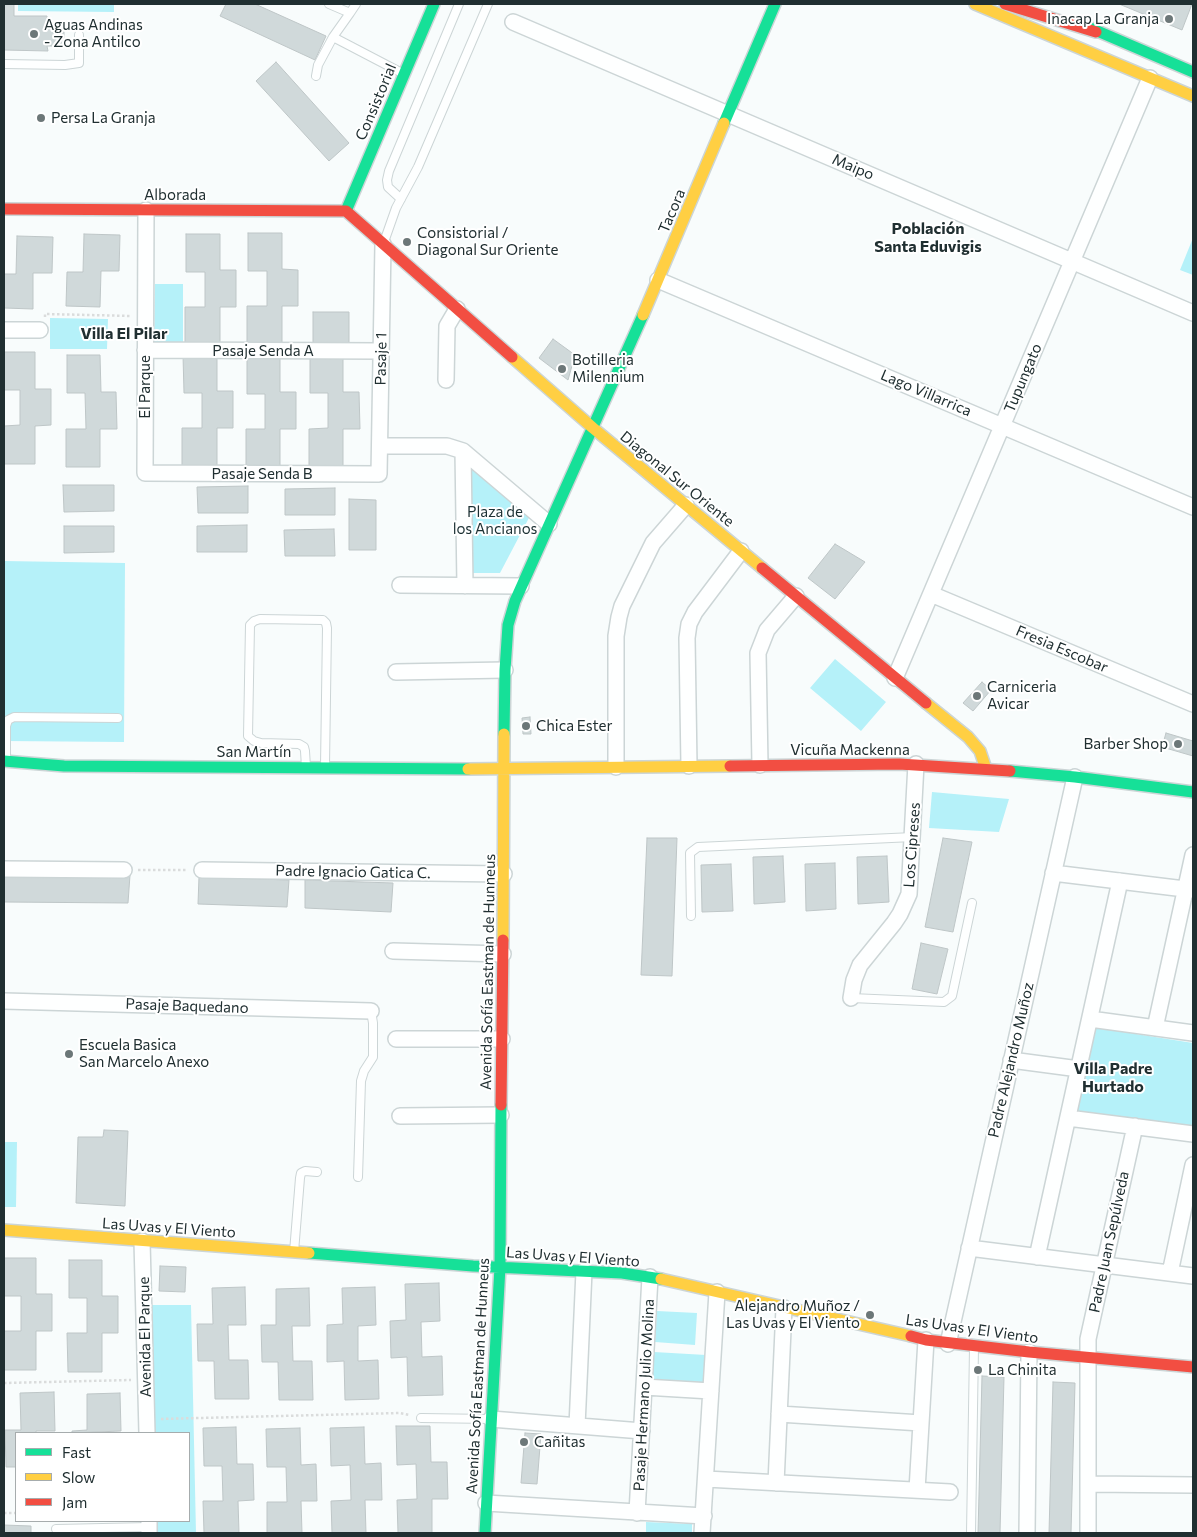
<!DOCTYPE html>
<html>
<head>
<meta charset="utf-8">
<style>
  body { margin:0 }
  #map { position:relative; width:1197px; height:1537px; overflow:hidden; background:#f8fcfc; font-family:Commissioner,sans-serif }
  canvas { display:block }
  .frame { position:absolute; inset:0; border:5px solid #202f31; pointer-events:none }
  .legend { position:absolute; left:15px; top:1432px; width:175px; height:90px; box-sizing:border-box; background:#fff; border:1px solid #a6acad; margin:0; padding:6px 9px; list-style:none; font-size:15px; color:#202f31 }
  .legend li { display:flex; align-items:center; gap:10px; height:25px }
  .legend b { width:25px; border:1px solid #a6acad }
</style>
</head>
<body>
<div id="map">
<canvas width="1197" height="1537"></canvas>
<div class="frame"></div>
<ul class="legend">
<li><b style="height:6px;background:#16e098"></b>Fast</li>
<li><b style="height:6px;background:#ffcf43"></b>Slow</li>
<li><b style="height:6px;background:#f24e42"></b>Jam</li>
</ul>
</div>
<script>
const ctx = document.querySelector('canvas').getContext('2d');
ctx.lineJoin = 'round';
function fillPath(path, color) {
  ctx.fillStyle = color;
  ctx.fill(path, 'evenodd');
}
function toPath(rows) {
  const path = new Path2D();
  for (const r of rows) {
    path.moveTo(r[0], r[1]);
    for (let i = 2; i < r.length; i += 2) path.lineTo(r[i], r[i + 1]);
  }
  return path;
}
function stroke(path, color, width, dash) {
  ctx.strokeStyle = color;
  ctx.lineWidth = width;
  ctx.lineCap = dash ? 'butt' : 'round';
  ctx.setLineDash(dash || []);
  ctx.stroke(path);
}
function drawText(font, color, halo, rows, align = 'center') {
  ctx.font = font + ' Commissioner,sans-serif';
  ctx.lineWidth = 4;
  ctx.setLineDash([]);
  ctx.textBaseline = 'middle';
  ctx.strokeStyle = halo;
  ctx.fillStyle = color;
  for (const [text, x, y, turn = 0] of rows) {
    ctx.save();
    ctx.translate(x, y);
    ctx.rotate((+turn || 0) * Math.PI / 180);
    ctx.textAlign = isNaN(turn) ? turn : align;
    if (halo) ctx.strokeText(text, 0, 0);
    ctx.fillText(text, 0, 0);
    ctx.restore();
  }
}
fillPath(toPath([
  [18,4,114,4,114,12,18,11],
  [1193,238,1193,275,1180,270],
  [155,284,183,284,183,351,154,351],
  [50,318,108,319,107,349,50,349],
  [467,461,531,514,500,573,469,573],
  [4,561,125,563,124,742,4,741],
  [835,659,886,702,861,731,810,688],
  [932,792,1009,799,999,832,929,828],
  [1092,1027,1193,1043,1193,1127,1075,1114],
  [4,1142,17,1142,16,1207,4,1207],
  [149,1305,191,1305,196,1533,154,1533,154,1521,189,1521,189,1433,152,1433],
  [657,1311,697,1313,695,1345,655,1342],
  [654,1352,706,1355,704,1387,652,1385],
  [646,1522,692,1524,692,1533,646,1533]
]), '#b5f1f9');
const building = toPath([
  [4,4,14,4,14,16,47,16,47,23,64,23,64,46,47,46,48,51,4,50,4,4],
  [226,4,255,4,326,36,315,60,220,16,226,4],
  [1119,4,1192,4,1182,30,1119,4],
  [276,62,349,143,329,161,256,81,276,62],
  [248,233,282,233,282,269,298,270,298,306,282,306,282,345,247,345,247,306,267,306,267,271,248,271,248,233],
  [84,234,120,235,119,271,101,271,100,307,66,306,67,272,83,272,84,234],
  [186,234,220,234,220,270,236,270,236,307,220,307,220,346,185,346,185,307,205,307,205,272,186,272,186,234],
  [17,236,53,237,52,273,33,273,33,309,4,308,4,274,16,274,17,236],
  [313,312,349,312,349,347,313,347,313,312],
  [553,339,575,355,568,380,539,358,553,339],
  [4,352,35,352,35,389,51,389,51,425,35,426,35,464,4,464,4,426,20,425,20,390,4,390,4,352],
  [67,355,100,355,101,392,116,392,117,429,100,429,100,467,66,467,66,429,86,429,85,393,67,393,67,355],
  [183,355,217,355,217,391,233,391,233,428,217,428,217,467,182,467,182,428,202,428,202,393,184,393,183,355],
  [310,355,343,355,343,392,359,392,360,429,343,429,343,467,309,467,309,429,328,428,328,393,310,393,310,355],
  [247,356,280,356,280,392,296,392,296,429,280,429,280,468,246,468,246,429,265,429,265,394,247,394,247,356],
  [63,485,114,485,114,511,64,512,63,485],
  [248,486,248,513,198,513,197,487,248,486],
  [335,488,335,515,285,515,285,489,335,488],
  [349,499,376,500,376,550,349,550,349,499],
  [247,525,247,552,197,552,197,526,247,525],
  [64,526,114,526,114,552,64,553,64,526],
  [334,529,335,556,285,556,284,530,334,529],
  [835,544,865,562,835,599,808,578,835,544],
  [982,682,991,690,973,711,963,703,982,682],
  [530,717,531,734,523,734,522,718,530,717],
  [1166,733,1193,741,1193,756,1162,747,1166,733],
  [647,838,677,838,672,976,641,975,647,838],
  [943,838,972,842,953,932,925,927,943,838],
  [783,856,785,902,754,904,753,857,783,856],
  [887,856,889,902,858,904,857,857,887,856],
  [835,863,836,909,806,911,805,864,835,863],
  [731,864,733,911,702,912,701,865,731,864],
  [4,874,130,875,128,903,4,902,4,874],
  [199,877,289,880,287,907,198,904,199,877],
  [305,880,393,883,391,912,305,908,305,880],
  [921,943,948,949,937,994,912,989,921,943],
  [104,1130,128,1131,125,1206,76,1203,78,1137,103,1137,104,1130],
  [4,1258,36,1258,36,1294,52,1294,52,1331,36,1331,36,1370,4,1370,4,1331,21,1331,21,1296,4,1296,4,1258],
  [69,1260,102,1260,102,1296,118,1296,118,1333,102,1333,102,1372,68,1372,67,1333,87,1333,87,1298,69,1298,69,1260],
  [160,1266,186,1267,185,1292,159,1291,160,1266],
  [439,1283,440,1321,421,1322,422,1357,442,1356,443,1395,408,1396,407,1357,391,1358,390,1321,406,1320,405,1284,439,1283],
  [245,1287,246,1325,228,1325,229,1360,248,1360,249,1399,215,1399,214,1361,198,1361,197,1324,213,1324,212,1288,245,1287],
  [375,1287,376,1325,358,1326,358,1361,378,1360,379,1399,345,1400,344,1361,327,1362,327,1325,343,1324,342,1288,375,1287],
  [309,1288,310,1326,292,1326,293,1361,312,1361,313,1400,279,1400,278,1362,262,1362,261,1325,276,1325,276,1289,309,1288],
  [982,1376,1004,1377,1000,1533,978,1533,982,1376],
  [1053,1382,1075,1383,1071,1533,1049,1533,1053,1382],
  [54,1392,55,1431,36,1431,36,1433,16,1433,16,1467,6,1467,5,1430,21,1430,20,1393,54,1392],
  [120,1393,121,1431,72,1433,72,1431,87,1430,87,1394,120,1393],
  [396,1426,430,1426,431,1462,447,1462,448,1499,432,1499,432,1533,398,1533,397,1500,417,1499,416,1464,397,1465,396,1426],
  [236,1427,237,1464,253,1464,254,1500,238,1501,239,1533,204,1533,203,1501,223,1501,222,1466,204,1466,203,1428,236,1427],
  [364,1427,365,1464,381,1463,382,1500,365,1500,366,1533,332,1533,331,1501,351,1500,350,1465,331,1466,330,1428,364,1427],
  [300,1428,301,1465,316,1464,317,1501,301,1501,302,1533,267,1533,267,1502,287,1502,286,1467,267,1467,266,1429,300,1428],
  [525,1433,541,1434,537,1484,521,1483,525,1433],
  [4,1525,31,1526,31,1533,4,1533,4,1525]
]);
fillPath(building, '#d0d9da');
stroke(building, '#bec6c7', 1);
const lane = toPath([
  [350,13,356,4],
  [333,37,402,73],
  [4,64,65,65,79,63,79,35],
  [316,76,318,65,333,37,350,13,329,4],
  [401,199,388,187,387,180,389,171,459,4],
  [384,242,396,208,418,167,488,4],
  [6,760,6,726,8,720,14,717,118,718],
  [306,767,305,751,304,747,299,744,261,743,254,741,248,736,250,625,254,621,260,619,323,620,326,623,327,628,325,766],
  [691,916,690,853,698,847,913,837],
  [851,998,944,1002,952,996,972,903],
  [358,1177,361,1081,364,1071,373,1057,373,1023,371,1011],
  [294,1252,300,1178,301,1173,305,1171,317,1172],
  [421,1418,491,1419],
  [56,1529,149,1527],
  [971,1533,974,1348]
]);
const street = toPath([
  [513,22,1193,313],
  [146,210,145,473,379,474,383,244],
  [658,280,1193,507],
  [4,330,40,330],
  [145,350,381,351],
  [446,380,447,326,457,309],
  [380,446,447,446,463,451,549,524],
  [463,451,465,586],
  [400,585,521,586],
  [931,594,1193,704],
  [396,672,505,670],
  [895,678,1150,78],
  [760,765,758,653,767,630,796,596],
  [689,766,687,638,689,624,695,612,741,551],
  [616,767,616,636,619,617,622,606,653,543,686,505],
  [4,869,124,870],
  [202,870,504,874],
  [1053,873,1193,890],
  [393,951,503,954],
  [851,998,854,980,860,965,894,923,900,914,909,894,916,764],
  [4,1001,371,1011],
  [1090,1019,1193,1033],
  [1155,1028,1193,855],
  [396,1039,502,1039],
  [1011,1060,1079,1069],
  [400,1116,501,1115],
  [1068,1118,1193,1134],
  [142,1241,147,1433],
  [969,1248,1193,1276],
  [1037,1257,1120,881],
  [1170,1273,1193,1165],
  [948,1344,1075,777],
  [644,1387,711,1391],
  [779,1414,921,1423],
  [491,1419,642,1431],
  [577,1426,584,1271],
  [706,1479,950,1492],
  [776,1483,784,1308],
  [1089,1484,1193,1485],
  [917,1490,926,1340],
  [486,1503,704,1516],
  [637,1513,650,1277],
  [149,1521,149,1533],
  [702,1533,717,1292],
  [1027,1533,1029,1352],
  [1088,1533,1088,1339,1135,1126]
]);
const fast = toPath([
  [1081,24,1193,72],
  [724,123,775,4],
  [346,211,434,4],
  [504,734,505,670,508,625,515,601,643,315],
  [4,761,64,766,468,769],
  [1010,771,1075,777,1193,792],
  [309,1253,473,1266,622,1273,661,1279],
  [485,1533,500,1267,501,1105]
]);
const slow = toPath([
  [975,4,1193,96],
  [643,315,724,123],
  [512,357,593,428,762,568],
  [926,703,968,737,980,751,986,769],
  [468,769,730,766],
  [503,940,504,734],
  [4,1230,309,1253],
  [661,1279,911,1336]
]);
const jam = toPath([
  [1005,4,1096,32],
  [4,209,346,211],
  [346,211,512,357],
  [762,568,926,703],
  [730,766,899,764,1010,771],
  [501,1105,503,940],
  [911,1336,926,1340,1029,1352,1193,1367]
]);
stroke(lane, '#ccd5d6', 10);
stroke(street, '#ccd5d6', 18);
stroke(fast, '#ccd5d6', 14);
stroke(slow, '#ccd5d6', 14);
stroke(jam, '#ccd5d6', 14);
stroke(toPath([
  [45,317,45,314,132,316],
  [138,870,188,870],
  [4,1383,131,1380],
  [161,1419,400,1413,410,1415],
  [4,1513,16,1513]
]), '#dadcdc', 2.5, [2.5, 2.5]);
stroke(lane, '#feffff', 8);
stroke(street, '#feffff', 15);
stroke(fast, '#16e098', 11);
stroke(slow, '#ffcf43', 11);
stroke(jam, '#f24e42', 11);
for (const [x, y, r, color] of [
  [1169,19,5,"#6c7778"],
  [34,34,5,"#6c7778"],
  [41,118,5,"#6c7778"],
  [407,242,5,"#6c7778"],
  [562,369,5,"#6c7778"],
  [977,696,5,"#6c7778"],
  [526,726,5,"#6c7778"],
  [1178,744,5,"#6c7778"],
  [69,1054,5,"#6c7778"],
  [870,1315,5,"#6c7778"],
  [978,1370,5,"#6c7778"],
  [524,1442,5,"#6c7778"]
]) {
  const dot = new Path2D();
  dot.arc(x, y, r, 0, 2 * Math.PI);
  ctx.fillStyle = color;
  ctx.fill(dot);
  stroke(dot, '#fff', 2);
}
drawText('15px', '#202f31', '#fff', [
  ["Inacap La Granja",1159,19,"right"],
  ["Aguas Andinas",44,25],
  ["- Zona Antilco",44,42],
  ["Persa La Granja",51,118],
  ["Consistorial /",417,233],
  ["Diagonal Sur Oriente",417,250],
  ["Botilleria",572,360],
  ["Milennium",572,377],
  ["Carniceria",987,687],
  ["Avicar",987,704],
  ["Chica Ester",536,726],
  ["Barber Shop",1168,744,"right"],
  ["Escuela Basica",79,1045],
  ["San Marcelo Anexo",79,1062],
  ["Alejandro Muñoz /",860,1306,"right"],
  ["Las Uvas y El Viento",860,1323,"right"],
  ["La Chinita",988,1370],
  ["Cañitas",534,1442]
], 'left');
drawText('15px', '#202f31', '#fff', [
  ["Consistorial",376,102,-67],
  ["Maipo",853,167,23],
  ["Alborada",175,195],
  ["Tacora",672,211,-67],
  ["Pasaje Senda A",263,351],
  ["Pasaje 1",381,359,-89],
  ["Tupungato",1023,378,-67],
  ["El Parque",145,387,-90],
  ["Lago Villarrica",926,393,23],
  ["Pasaje Senda B",262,474],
  ["Diagonal Sur Oriente",677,479,39],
  ["Fresia Escobar",1062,649,23],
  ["Vicuña Mackenna",850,750],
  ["San Martín",254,752],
  ["Los Cipreses",912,845,-86],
  ["Padre Ignacio Gatica C.",353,872,1],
  ["Avenida Sofía Eastman de Hunneus",488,972,-89],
  ["Pasaje Baquedano",187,1006,2],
  ["Padre Alejandro Muñoz",1011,1060,-77],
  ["Las Uvas y El Viento",169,1228,4],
  ["Padre Juan Sepúlveda",1109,1242,-78],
  ["Las Uvas y El Viento",573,1257,4],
  ["Las Uvas y El Viento",972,1329,8],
  ["Avenida El Parque",145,1337,-91],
  ["Avenida Sofía Eastman de Hunneus",478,1376,-87],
  ["Pasaje Hermano Julio Molina",644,1395,-87]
]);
drawText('15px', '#1b3033', '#fff', [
  ["Plaza de",495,512],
  ["los Ancianos",495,529]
]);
drawText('bold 16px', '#202f31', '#fff', [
  ["Población",928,229],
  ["Santa Eduvigis",928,247],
  ["Villa El Pilar",124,334],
  ["Villa Padre",1113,1069],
  ["Hurtado",1113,1087]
]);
</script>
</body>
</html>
